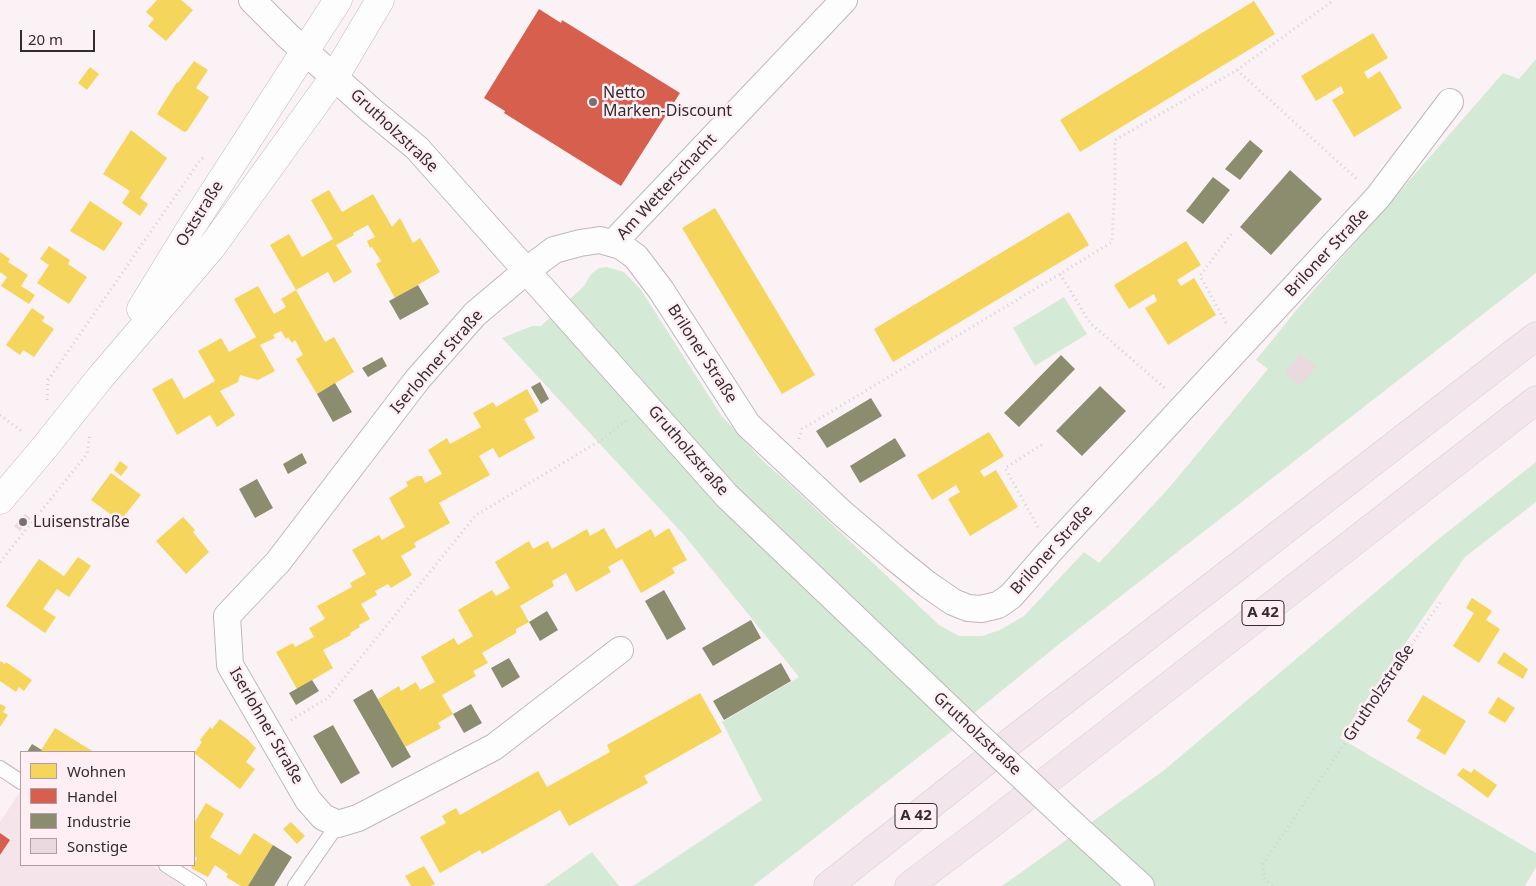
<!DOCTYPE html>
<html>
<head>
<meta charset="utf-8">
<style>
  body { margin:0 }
  #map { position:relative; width:1536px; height:886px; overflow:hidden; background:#fbf2f5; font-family:"Noto Sans",sans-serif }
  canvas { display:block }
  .legend { position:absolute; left:20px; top:751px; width:175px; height:115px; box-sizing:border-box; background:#ffeef4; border:1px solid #ada0a5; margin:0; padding:6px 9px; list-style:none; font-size:15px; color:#322c2e }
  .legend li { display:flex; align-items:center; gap:10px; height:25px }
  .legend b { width:25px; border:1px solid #ada0a5 }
  .scale { position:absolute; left:20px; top:30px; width:75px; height:22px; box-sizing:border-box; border:2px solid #322c2e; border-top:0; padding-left:6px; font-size:15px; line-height:18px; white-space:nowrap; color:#322c2e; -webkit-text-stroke:4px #ffeef4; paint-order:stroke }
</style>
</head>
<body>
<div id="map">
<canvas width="1536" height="886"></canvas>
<ul class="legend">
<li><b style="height:14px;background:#f6d55c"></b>Wohnen</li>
<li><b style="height:14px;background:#d6604d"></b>Handel</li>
<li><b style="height:14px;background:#8c8c6e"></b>Industrie</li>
<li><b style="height:14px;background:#ebd9e0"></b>Sonstige</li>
</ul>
<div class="scale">20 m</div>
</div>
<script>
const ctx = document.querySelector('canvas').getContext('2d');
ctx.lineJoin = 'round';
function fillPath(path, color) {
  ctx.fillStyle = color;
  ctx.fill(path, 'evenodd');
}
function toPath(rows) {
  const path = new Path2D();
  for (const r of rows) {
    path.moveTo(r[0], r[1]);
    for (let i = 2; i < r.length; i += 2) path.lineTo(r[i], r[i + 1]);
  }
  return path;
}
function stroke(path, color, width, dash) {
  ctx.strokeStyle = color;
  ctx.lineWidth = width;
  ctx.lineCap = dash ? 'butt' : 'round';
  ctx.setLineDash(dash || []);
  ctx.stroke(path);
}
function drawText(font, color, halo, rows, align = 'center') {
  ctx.font = font + ' "Noto Sans",sans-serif';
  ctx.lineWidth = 5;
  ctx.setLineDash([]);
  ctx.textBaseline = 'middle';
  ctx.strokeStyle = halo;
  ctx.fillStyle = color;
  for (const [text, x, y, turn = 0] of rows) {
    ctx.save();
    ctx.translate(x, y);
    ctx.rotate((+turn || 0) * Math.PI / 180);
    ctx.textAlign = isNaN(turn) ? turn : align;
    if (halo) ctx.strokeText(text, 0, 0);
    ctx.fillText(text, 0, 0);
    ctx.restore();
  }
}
fillPath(toPath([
  [21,790,21,865,151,865,183,886,0,886,0,822]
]), '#f6e4eb');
fillPath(toPath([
  [1536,59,1536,273,1058,645,952,731,753,886,633,886,762,800,722,722,799,677,684,535,502,338,532,326,541,326,584,286,591,274,599,268,607,267,624,272,641,290,721,415,764,462,785,480,939,625,959,636,982,636,1000,630,1024,616,1084,552,1099,563,1168,489,1268,369,1256,360,1299,307,1387,206,1503,73,1519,79],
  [1064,297,1087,334,1035,366,1013,328],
  [1536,462,1536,502,1465,557,1340,738,1536,853,1536,867,1525,886,1002,886,1163,771,1441,537],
  [592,852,619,886,544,886]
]), '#d4ead6');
fillPath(toPath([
  [157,0,181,0,193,10,166,41,148,26,154,19,146,12],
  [1254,1,1275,34,1080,152,1060,120],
  [1373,33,1388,58,1364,72,1368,79,1380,71,1402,108,1354,137,1332,100,1344,93,1341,86,1316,101,1301,76],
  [194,61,208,70,196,88,209,97,187,131,184,132,157,114,177,82,178,83],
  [90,67,99,74,87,90,78,83],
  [131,130,167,158,140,198,148,204,140,216,122,203,130,191,103,174],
  [329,190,342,212,373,194,392,227,400,218,413,243,420,238,440,272,395,298,376,264,381,261,372,247,370,248,367,241,375,237,368,225,353,233,354,235,336,245,352,272,334,283,328,272,296,290,270,245,289,234,302,257,333,239,311,200],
  [90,201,123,223,104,251,70,231],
  [715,208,815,375,782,394,682,228],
  [1069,212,1089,245,893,362,874,329],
  [1186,241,1201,265,1177,280,1181,286,1194,278,1216,315,1168,345,1145,308,1157,301,1154,294,1129,309,1114,285],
  [49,246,70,260,68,264,87,277,69,304,37,283,49,265,40,259],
  [0,252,10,259,8,262,28,275,21,286,35,295,29,304,1,286,7,277,0,272],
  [258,286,274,314,286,307,281,299,296,290,325,342,334,337,354,372,317,394,296,359,303,355,295,340,292,343,288,337,286,339,281,331,273,335,275,338,260,345,275,371,258,380,240,375,238,382,220,391,235,415,217,427,210,415,177,435,152,389,172,378,184,399,215,381,198,351,221,338,229,352,256,337,234,299],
  [32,308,45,317,42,321,54,329,34,357,23,350,20,355,6,345],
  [527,389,539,411,524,419,535,438,499,458,493,448,479,456,490,475,439,503,450,523,414,543,416,547,401,556,412,575,391,588,388,584,375,591,377,595,361,604,370,619,359,625,360,627,350,633,351,635,323,650,333,668,297,689,276,652,293,643,295,647,314,637,309,628,325,619,317,606,352,587,350,583,366,574,352,550,379,535,382,540,405,527,389,498,408,486,406,482,417,476,422,476,425,483,442,474,428,450,447,438,450,444,481,427,473,413,493,402,496,407],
  [989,432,1004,456,980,471,984,477,996,470,1018,507,970,536,948,499,960,492,956,485,932,500,917,475],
  [120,461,128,467,121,476,114,470],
  [111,473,141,495,120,521,91,500],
  [183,517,195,530,193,532,209,552,186,574,156,541],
  [604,528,616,549,651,529,655,537,669,528,687,560,672,568,675,573,641,593,622,559,608,567,611,572,576,592,566,573,552,581,554,586,520,606,529,622,516,629,516,633,482,653,488,663,473,671,476,676,442,695,453,714,438,723,441,728,405,747,378,699,399,686,401,691,416,682,420,690,435,682,421,657,454,638,458,645,473,636,458,610,492,590,496,596,510,588,495,562,529,541,533,549,548,541,552,549,587,529,590,536],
  [78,557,91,566,69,597,57,589,43,609,56,617,45,633,6,606,39,559,64,576],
  [1472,598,1492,611,1486,620,1500,629,1479,663,1453,646,1474,613,1466,608],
  [1504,652,1528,669,1523,679,1497,663],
  [0,661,5,664,6,662,32,680,24,691,19,687,16,692,0,681],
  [700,693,722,732,644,776,648,783,569,826,560,810,482,854,480,850,440,873,420,837,446,823,442,816,456,808,460,815,538,771,547,787,610,752,607,745],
  [1423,695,1466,721,1445,755,1416,738,1421,730,1407,721],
  [1498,697,1515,708,1505,723,1488,713],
  [0,704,6,707,3,712,8,715,0,727],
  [220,719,247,739,256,748,246,762,255,769,240,789,194,753,202,742,200,740,210,727,212,729],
  [55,728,76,741,94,752,40,752],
  [1463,768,1471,773,1474,769,1497,785,1488,798,1457,775],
  [206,803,224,814,210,837,240,855,254,833,273,845,248,886,241,886,226,877,228,874,215,865,208,877,191,868,197,858,194,856,194,823],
  [291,822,305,836,297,844,283,829],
  [424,866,435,884,431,886,411,886,405,876]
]), '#f6d55c');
fillPath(toPath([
  [539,9,561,23,562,20,680,93,621,186,504,113,505,111,484,98],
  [0,833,10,840,0,855]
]), '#d6604d');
fillPath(toPath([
  [1250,140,1263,151,1240,180,1225,169],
  [1290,170,1322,199,1271,255,1240,227],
  [1213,177,1230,190,1203,224,1186,211],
  [418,285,429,304,400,320,389,301],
  [1061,355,1075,369,1019,427,1004,413],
  [382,357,387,366,368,377,362,368],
  [540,382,549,399,541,404,531,387],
  [335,383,352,412,333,422,317,394],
  [1100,386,1126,411,1082,456,1056,431],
  [871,398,882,416,827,448,816,431],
  [895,438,906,456,860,483,850,466],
  [302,453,307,463,288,474,283,464],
  [257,479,273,508,255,518,239,489],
  [664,590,686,629,667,640,645,601],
  [547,611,558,630,540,641,529,622],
  [751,620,761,638,713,666,702,648],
  [509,658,520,677,502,688,491,668],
  [781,663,791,681,724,720,713,701],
  [312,680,319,691,296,705,289,693],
  [372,689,411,757,392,768,353,700],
  [471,704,482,723,464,733,453,714],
  [333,725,360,773,341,784,313,736],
  [32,744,42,750,40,752,27,752],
  [273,845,292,857,274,886,248,886]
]), '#8c8c6e');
fillPath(toPath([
  [1301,354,1316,367,1300,386,1285,373],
  [25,514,31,518,20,531,14,526]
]), '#ebd9e0');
const lane = toPath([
  [0,768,21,782],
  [166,865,199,886],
  [295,886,338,824]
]);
const street = toPath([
  [252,0,288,36,372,111,417,148,727,496,967,725],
  [613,243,844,0],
  [620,650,494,747,358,818,338,824,323,817,308,800,230,665,227,616,278,562,417,380,475,314,526,271,554,250,580,243,600,240,621,246,636,257,661,290,748,425,843,514,896,559,927,584,953,602,968,608,981,609,998,605,1011,596,1051,550,1378,197,1450,102],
  [1075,826,1141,886]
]);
const secondary = toPath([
  [141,309,190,229,338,0],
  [0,500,44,448,99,379,211,248,335,76,380,0]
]);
const highway = toPath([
  [828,886,1004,747,1536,336],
  [909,886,990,825,1536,400]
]);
stroke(lane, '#beb8ba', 16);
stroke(street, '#beb8ba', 28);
stroke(secondary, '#beb8ba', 29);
stroke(highway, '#d4d0d1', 29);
stroke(toPath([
  [1237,70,1359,181],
  [1060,274,1090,323,1166,389],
  [1226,323,1200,276,1231,234],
  [47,400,48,380,51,376,201,159,203,158],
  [0,415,24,433],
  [799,439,802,429,1060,274,1112,242,1115,185,1115,140,1237,70,1334,0],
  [1038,527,1005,468,1043,444],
  [0,562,87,454,90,434],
  [291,720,328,698,476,515,603,439,627,420],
  [1272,886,1264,878,1263,864,1441,601]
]), '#d5d2d3', 3, [1, 4]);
stroke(lane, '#fefdfe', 14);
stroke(street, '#fefdfe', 26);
stroke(secondary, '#fefdfe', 28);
stroke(highway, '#f2e5eb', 28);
const streetBridge = toPath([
  [967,725,1075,826]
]);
stroke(streetBridge, '#beb8ba', 28, []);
stroke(streetBridge, '#fefdfe', 26);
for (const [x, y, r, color] of [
  [593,102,5,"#787174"],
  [23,522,5,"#787174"]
]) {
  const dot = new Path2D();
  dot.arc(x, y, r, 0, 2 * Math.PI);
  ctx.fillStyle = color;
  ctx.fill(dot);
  stroke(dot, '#ffeef4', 2);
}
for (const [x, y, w] of [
  [1263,613,42],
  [916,816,42]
]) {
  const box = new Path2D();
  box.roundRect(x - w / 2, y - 12.5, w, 25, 4);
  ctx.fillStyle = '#ffeef4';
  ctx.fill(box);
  stroke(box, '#322c2e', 1);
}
drawText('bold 15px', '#322c2e', null, [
  ["A 42",1263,613],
  ["A 42",916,816]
]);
drawText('16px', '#322c2e', '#ffeef4', [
  ["Netto",603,93],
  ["Marken-Discount",603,111],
  ["Luisenstraße",33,522]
], 'left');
drawText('16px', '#322c2e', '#ffeef4', [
  ["Grutholzstraße",394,131,43],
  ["Am Wetterschacht",667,187,-47],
  ["Oststraße",200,214,-58],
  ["Briloner Straße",1327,253,-47],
  ["Briloner Straße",702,354,57],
  ["Iserlohner Straße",437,362,-49],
  ["Grutholzstraße",688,451,49],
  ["Briloner Straße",1052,550,-48],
  ["Grutholzstraße",1379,693,-56],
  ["Iserlohner Straße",266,726,60],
  ["Grutholzstraße",977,734,43]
]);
</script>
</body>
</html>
